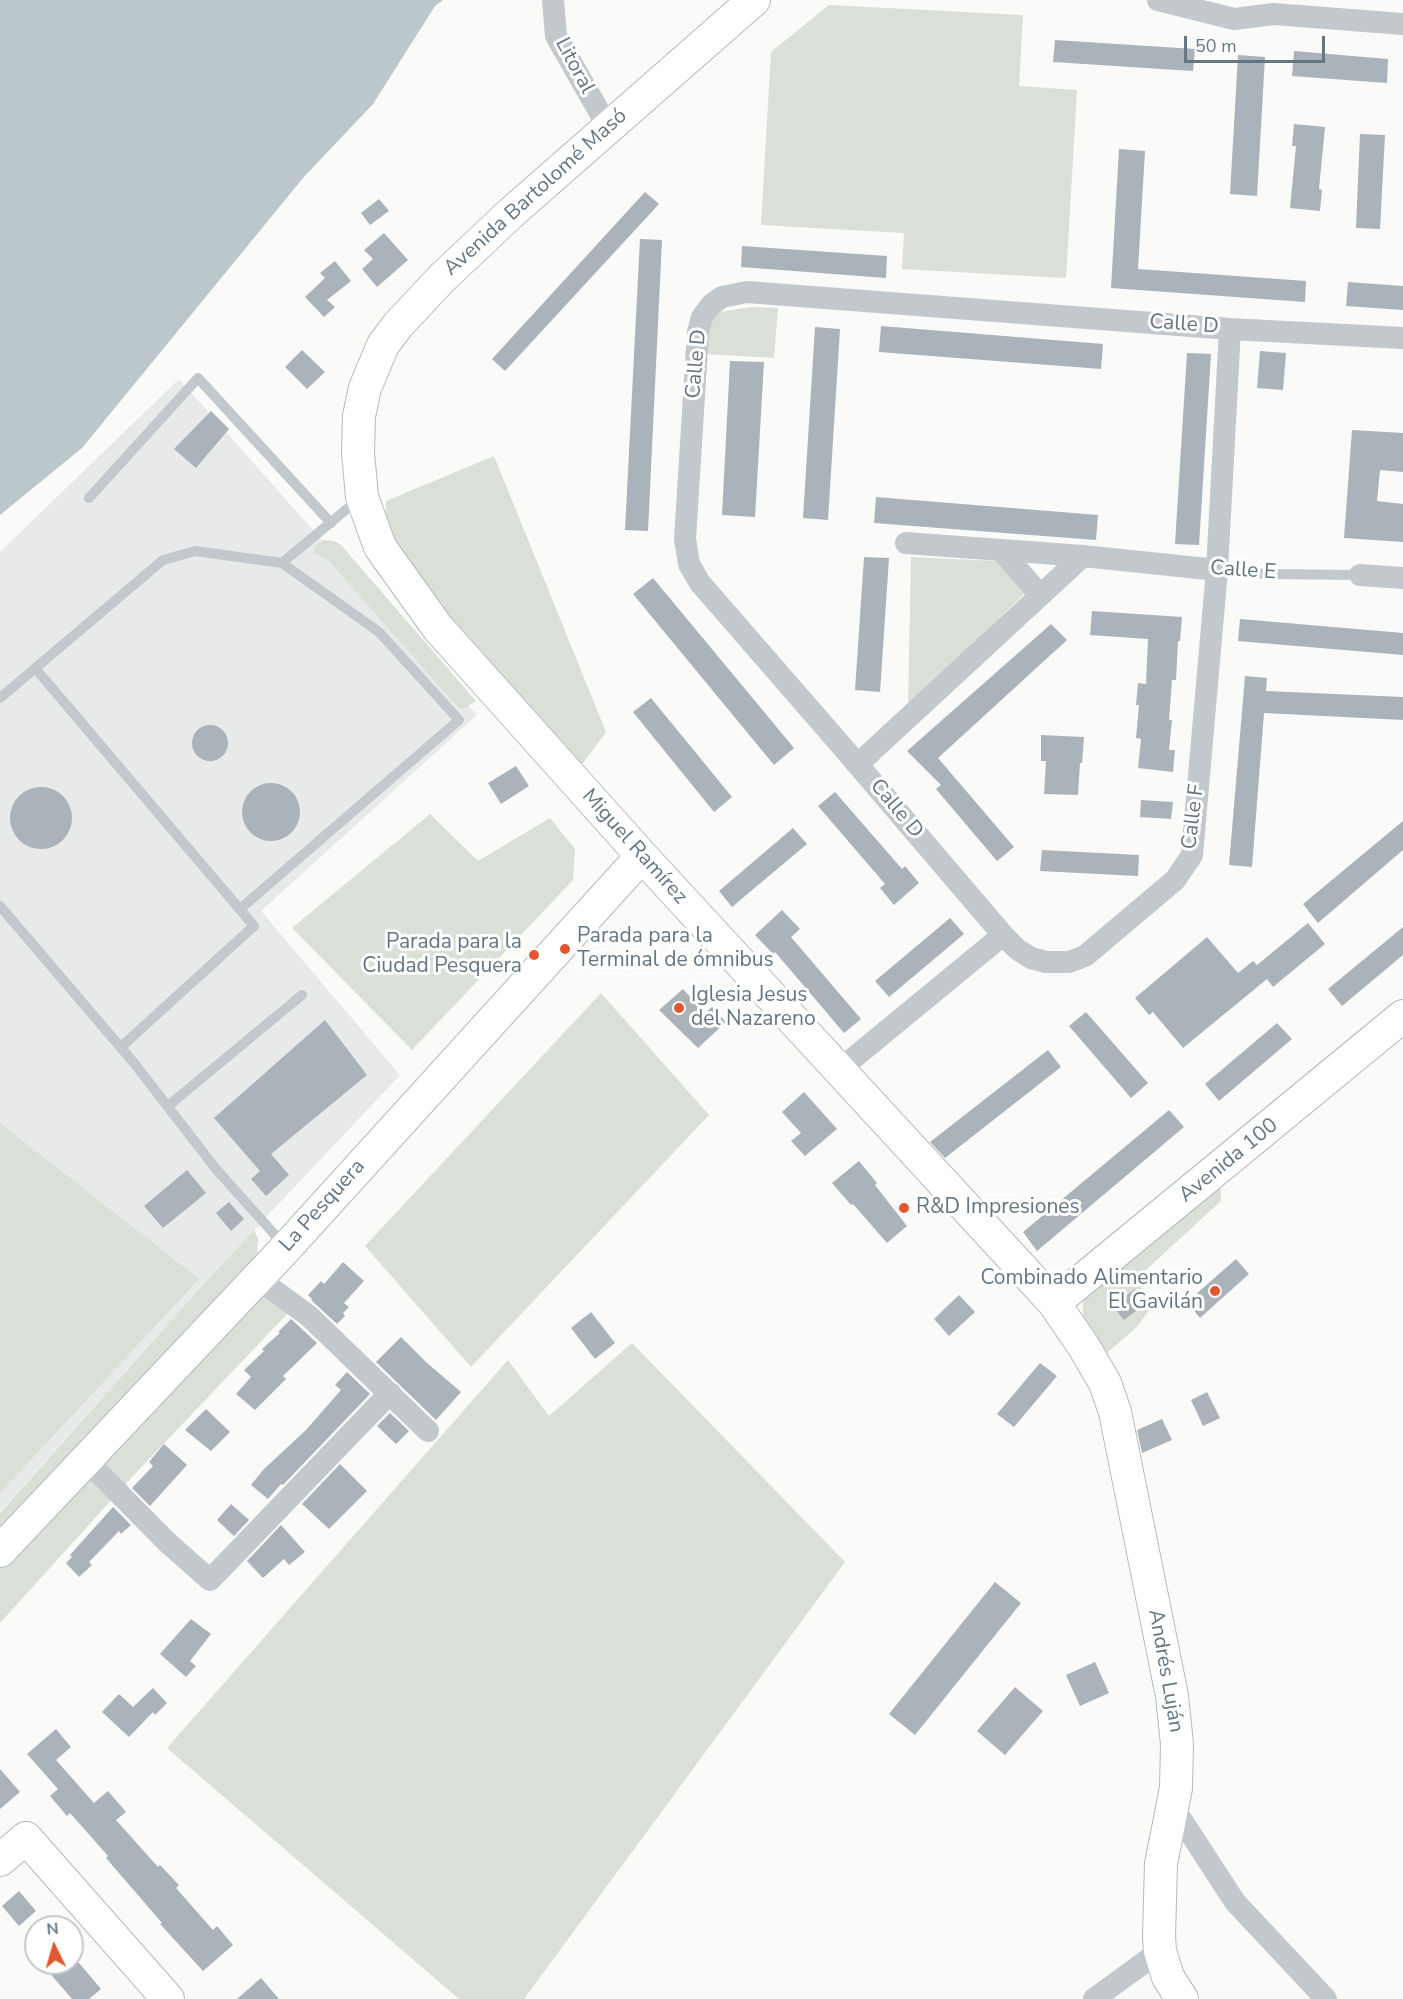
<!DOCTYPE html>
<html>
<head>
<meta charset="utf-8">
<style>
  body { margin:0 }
  #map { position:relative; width:1403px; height:1999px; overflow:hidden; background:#fafaf8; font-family:"Nunito Sans",sans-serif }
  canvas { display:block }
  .north { position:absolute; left:24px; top:1915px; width:60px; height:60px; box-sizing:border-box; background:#fff; border:2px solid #c1c8cd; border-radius:50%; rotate:355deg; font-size:16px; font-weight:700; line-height:24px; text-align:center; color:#657683 }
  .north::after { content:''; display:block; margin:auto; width:21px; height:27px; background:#e4572e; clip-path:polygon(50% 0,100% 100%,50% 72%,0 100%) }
  .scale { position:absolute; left:1184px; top:36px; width:141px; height:27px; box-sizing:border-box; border:3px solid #657683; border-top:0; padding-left:8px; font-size:18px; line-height:21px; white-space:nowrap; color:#657683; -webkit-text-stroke:4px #fff; paint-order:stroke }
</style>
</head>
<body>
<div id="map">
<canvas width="1403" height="1999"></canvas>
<div class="north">N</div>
<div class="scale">50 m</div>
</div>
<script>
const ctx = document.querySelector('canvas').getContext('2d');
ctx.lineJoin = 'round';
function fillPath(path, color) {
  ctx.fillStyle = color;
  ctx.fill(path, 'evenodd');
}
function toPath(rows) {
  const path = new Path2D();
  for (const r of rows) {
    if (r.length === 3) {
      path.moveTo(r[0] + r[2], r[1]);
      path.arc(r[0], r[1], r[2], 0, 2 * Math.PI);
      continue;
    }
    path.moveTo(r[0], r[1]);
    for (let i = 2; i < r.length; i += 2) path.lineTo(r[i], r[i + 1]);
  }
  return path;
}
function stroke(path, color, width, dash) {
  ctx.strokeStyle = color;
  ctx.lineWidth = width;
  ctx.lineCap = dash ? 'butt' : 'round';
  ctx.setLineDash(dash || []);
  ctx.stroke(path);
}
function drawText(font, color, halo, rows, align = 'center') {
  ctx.font = font + ' "Nunito Sans",sans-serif';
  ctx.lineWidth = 6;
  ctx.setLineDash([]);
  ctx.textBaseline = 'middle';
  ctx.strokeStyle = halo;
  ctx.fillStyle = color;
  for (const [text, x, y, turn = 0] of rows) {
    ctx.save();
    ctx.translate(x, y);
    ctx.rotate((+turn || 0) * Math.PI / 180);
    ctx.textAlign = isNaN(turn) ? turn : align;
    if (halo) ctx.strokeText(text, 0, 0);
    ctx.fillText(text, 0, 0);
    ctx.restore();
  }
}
fillPath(toPath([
  [179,379,477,715,261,911,400,1075,209,1278,0,1512,0,552]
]), '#e8e9e9');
fillPath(toPath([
  [829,5,1023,15,1019,86,1077,90,1066,278,902,269,904,233,761,225,771,52],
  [751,307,778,308,774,358,706,354,708,321,720,312],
  [494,456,606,732,578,770,450,626,393,548,385,523,386,501],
  [324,540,334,541,341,545,476,701,463,709,458,707,328,560,314,553,314,549,316,546],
  [911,557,996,561,1026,592,908,707],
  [430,814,478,861,550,818,575,849,573,880,412,1050,292,928],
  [601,993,709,1115,471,1367,365,1246],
  [0,1123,199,1279,0,1493],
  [1220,1178,1221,1201,1135,1280,1150,1299,1149,1310,1137,1327,1102,1357,1083,1321,1083,1304,1086,1294],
  [254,1230,258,1239,256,1264,0,1539,0,1513,209,1278],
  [262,1287,289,1312,133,1476,0,1623,0,1565],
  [632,1343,845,1562,524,1999,459,1999,167,1748,508,1360,549,1416]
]), '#dadfd7');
fillPath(toPath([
  [0,0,443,0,435,6,373,104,303,178,82,448,0,515]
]), '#bbc7cb');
fillPath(toPath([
  [1055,40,1195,49,1193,71,1053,62],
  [1294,51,1388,59,1387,83,1292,76],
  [1238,55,1265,57,1257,196,1230,194],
  [1294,124,1325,127,1319,189,1322,190,1320,211,1290,208,1296,146,1292,146],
  [1360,134,1385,135,1380,229,1356,228],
  [1119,149,1145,151,1138,269,1306,281,1305,302,1111,288],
  [645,192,659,204,505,371,492,359],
  [379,199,389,211,370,225,361,213],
  [384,233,408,260,377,287,362,269,373,259,364,250],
  [640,239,662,240,648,531,625,530],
  [742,246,887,256,886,278,741,267],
  [335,261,351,281,327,300,335,307,324,317,305,297,325,278,320,273],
  [1348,282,1403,286,1403,310,1346,306],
  [881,326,1103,344,1101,369,879,352],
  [815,327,840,329,828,520,803,518],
  [302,350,325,372,307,389,285,367],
  [1260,351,1286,353,1283,390,1257,388],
  [1187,353,1211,354,1199,545,1175,544],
  [730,361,764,362,755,517,722,515],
  [211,411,229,429,196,468,174,449],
  [1352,430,1403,433,1403,472,1380,470,1377,501,1403,504,1403,542,1344,538],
  [876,497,1098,515,1096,540,874,523],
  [864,557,889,558,880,692,855,690],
  [653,578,794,748,774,765,633,594],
  [1092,611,1182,617,1180,641,1178,641,1176,680,1172,680,1169,720,1172,720,1169,750,1175,750,1173,772,1138,768,1141,739,1136,738,1139,705,1136,705,1138,683,1146,684,1148,639,1090,635],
  [1240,619,1403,633,1403,655,1238,641],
  [1051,624,1067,640,938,758,1014,847,997,861,936,789,941,785,907,751],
  [1245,676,1267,678,1266,691,1403,697,1403,720,1264,713,1252,867,1229,865],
  [651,698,732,797,714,812,633,712],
  [210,743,18],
  [1041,735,1084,737,1082,763,1080,763,1078,795,1044,794,1046,761,1041,761],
  [516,766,529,786,501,804,488,783],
  [271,812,29],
  [41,818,31],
  [835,792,902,869,905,866,919,883,894,905,880,888,885,884,818,806],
  [1141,800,1173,802,1171,819,1140,817],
  [1403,821,1403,850,1318,923,1303,904],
  [793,828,807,844,732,907,719,891],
  [1042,850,1139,855,1138,876,1040,871],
  [782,910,800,929,791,937,861,1019,844,1033,775,952,773,954,755,935],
  [950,918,964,934,889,997,875,981],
  [1308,923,1325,944,1273,987,1267,979,1183,1048,1153,1012,1149,1015,1135,998,1207,937,1238,973,1253,961,1257,965],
  [1403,927,1403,955,1342,1006,1328,989],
  [683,989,705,1013,712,1007,726,1022,698,1048,659,1010],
  [1086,1012,1148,1083,1131,1098,1069,1026],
  [325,1020,367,1075,271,1154,289,1175,266,1196,251,1179,260,1171,214,1118],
  [1277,1023,1292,1039,1219,1101,1205,1084],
  [1048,1050,1061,1067,945,1158,930,1142],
  [804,1092,837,1129,805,1156,791,1141,801,1133,782,1112],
  [1169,1110,1184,1127,1037,1251,1023,1232],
  [859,1161,877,1183,875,1185,907,1226,887,1243,853,1204,851,1205,832,1183],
  [187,1170,206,1193,163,1228,144,1206],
  [229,1202,244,1219,231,1231,216,1213],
  [1236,1259,1249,1274,1200,1318,1187,1302],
  [343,1262,364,1281,344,1303,349,1307,343,1313,345,1316,337,1324,311,1300,312,1299,308,1295,321,1281,324,1284],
  [1135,1289,1146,1303,1124,1320,1113,1306],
  [959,1295,975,1312,949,1336,934,1319],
  [591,1312,615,1343,595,1359,571,1328],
  [291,1319,317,1343,283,1376,286,1379,255,1410,236,1394,251,1377,244,1370,264,1351,262,1349,280,1333,278,1332],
  [401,1337,427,1363,461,1392,436,1420,376,1362],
  [1040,1363,1057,1376,1014,1427,997,1414],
  [347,1372,370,1394,283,1485,281,1484,268,1499,251,1485,264,1469,306,1430,341,1390,335,1385],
  [1207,1392,1220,1418,1203,1426,1191,1400],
  [206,1409,230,1432,211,1451,185,1430],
  [390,1413,409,1431,396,1444,377,1426],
  [1162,1419,1172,1440,1142,1453,1137,1430],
  [164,1444,187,1465,150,1506,132,1488,153,1466,149,1462],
  [340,1464,367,1491,329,1529,302,1504],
  [231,1504,249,1520,234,1536,217,1520],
  [113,1507,131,1525,121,1534,119,1531,89,1562,92,1565,79,1577,66,1563,72,1557,70,1555],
  [281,1525,305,1552,289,1565,284,1559,263,1578,247,1561],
  [995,1582,1021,1603,915,1735,889,1714],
  [191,1619,211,1634,190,1661,196,1666,186,1677,160,1654],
  [1095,1662,1109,1693,1080,1706,1066,1675],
  [1015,1687,1043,1711,1005,1755,977,1731],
  [153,1688,167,1703,155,1715,153,1712,129,1737,102,1712,119,1694,133,1707],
  [56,1729,71,1747,56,1760,94,1803,108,1791,126,1812,116,1820,158,1867,160,1865,179,1885,176,1888,213,1930,217,1926,233,1945,203,1971,160,1924,162,1923,106,1858,108,1856,70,1813,67,1816,50,1796,58,1789,27,1754],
  [0,1769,20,1792,0,1809],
  [19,1891,36,1911,19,1926,2,1906],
  [41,1963,79,1963,101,1989,89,1999,72,1999],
  [261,1978,279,1999,237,1999]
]), '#aab3b9');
const secondary = toPath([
  [754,0,511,213,442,278,398,325,383,345,365,388,359,416,358,452,362,497,380,547,438,628,642,856,1054,1303,1084,1347,1105,1383,1115,1412,1172,1696,1177,1744,1176,1788,1161,1864,1159,1936,1160,1951,1168,1977,1182,1999],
  [1054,1303,1403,1016],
  [0,1551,286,1248,642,856],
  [0,1860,26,1838,168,1999]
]);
stroke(secondary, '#b3babf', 34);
stroke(toPath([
  [89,498,198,378,331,523],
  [282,563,360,498],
  [1217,570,1267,574,1360,575],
  [35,668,254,926,121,1047],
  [0,698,163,560,195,551,282,563,379,632,459,720,240,909],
  [0,906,134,1063,216,1169,284,1245],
  [168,1106,302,995]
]), '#c3c8cc', 10);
stroke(toPath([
  [553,0,556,36,608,127],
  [1158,0,1234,19,1274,14,1403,24],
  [1230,329,1217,570,1192,855,1175,880,1085,956,1069,962,1046,962,1031,958,1017,949,1003,935,840,744,700,583,689,564,685,539,698,332,702,317,711,305,722,297,747,292,1230,329,1403,338],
  [906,543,1083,556,1217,570],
  [1001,550,1040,595],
  [1360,575,1403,578],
  [858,764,1083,556],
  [839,1070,1003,935],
  [257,1278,309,1316,428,1431],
  [86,1460,168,1543,210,1580,390,1393],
  [1172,1805,1235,1902,1326,1999],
  [1094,1999,1160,1951]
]), '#c3c8cc', 22);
stroke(secondary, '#fff', 32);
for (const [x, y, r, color] of [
  [565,949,6,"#e4572e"],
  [534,955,6,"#e4572e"],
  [679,1008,6,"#e4572e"],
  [904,1208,6,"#e4572e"],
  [1215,1291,6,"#e4572e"]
]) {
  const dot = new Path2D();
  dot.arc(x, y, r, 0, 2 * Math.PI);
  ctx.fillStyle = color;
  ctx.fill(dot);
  stroke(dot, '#fff', 2);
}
drawText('21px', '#657683', '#fff', [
  ["Litoral",574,66,62],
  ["Avenida Bartolomé Masó",536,193,-42],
  ["Calle D",1184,325,4],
  ["Calle D",697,364,-85],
  ["Calle E",1243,571,4],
  ["Calle D",896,809,50],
  ["Calle F",1194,817,-83],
  ["Miguel Ramírez",634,847,48],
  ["Avenida 100",1229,1161,-39],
  ["La Pesquera",323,1206,-48],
  ["Andrés Luján",1165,1671,80]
]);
drawText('21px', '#657683', '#fff', [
  ["Parada para la",577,937],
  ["Terminal de ómnibus",577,961],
  ["Parada para la",522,943,"right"],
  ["Ciudad Pesquera",522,967,"right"],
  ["Iglesia Jesus",691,996],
  ["del Nazareno",691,1020],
  ["R&D Impresiones",916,1208],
  ["Combinado Alimentario",1203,1279,"right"],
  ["El Gavilán",1203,1303,"right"]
], 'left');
</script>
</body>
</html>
